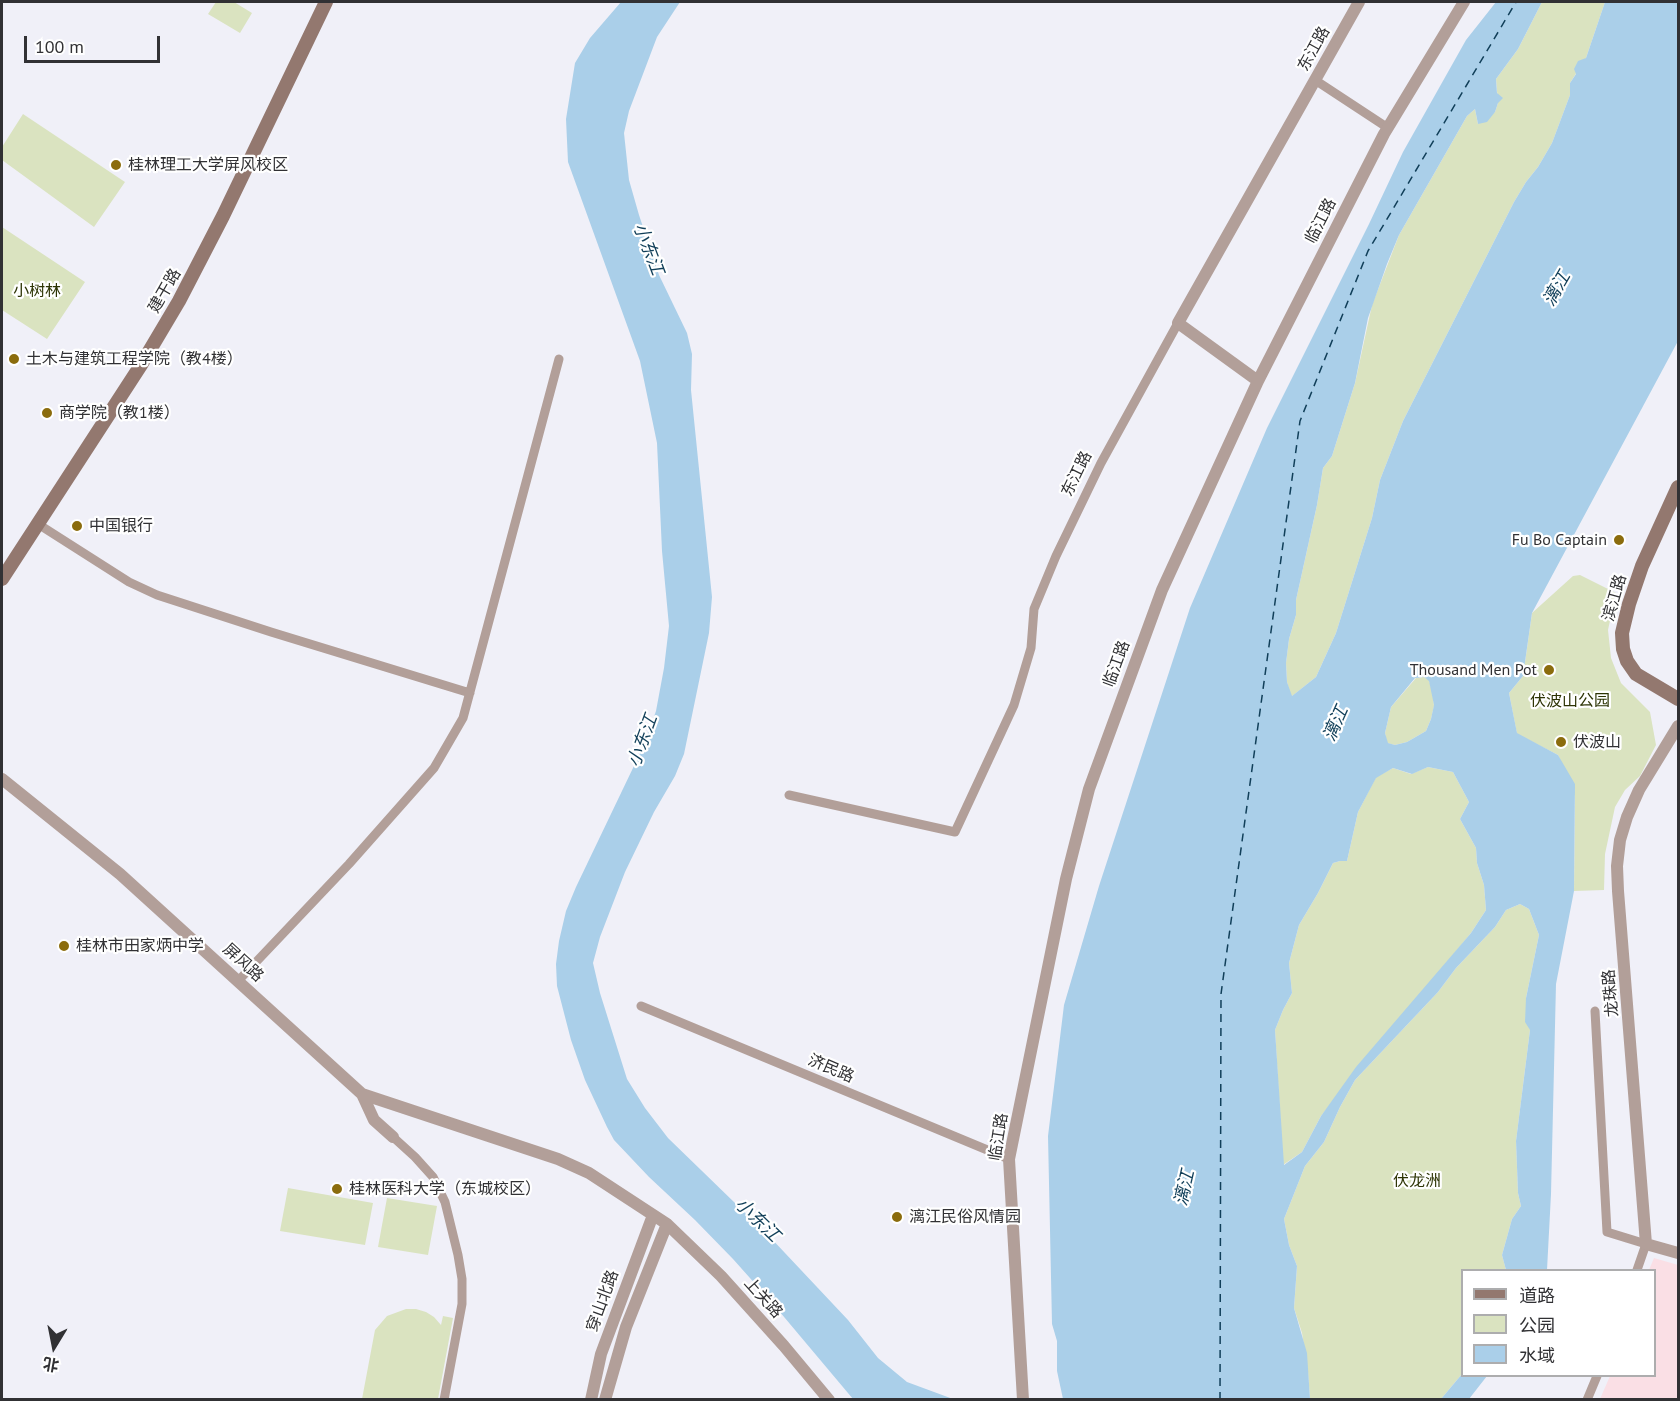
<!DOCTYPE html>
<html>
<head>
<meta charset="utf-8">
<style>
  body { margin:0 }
  #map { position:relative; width:1680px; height:1401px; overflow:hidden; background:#f0f0f8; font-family:"PT Sans","Noto Sans SC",sans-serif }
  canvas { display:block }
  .frame { position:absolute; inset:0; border:3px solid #313134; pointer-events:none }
  .legend { position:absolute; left:1461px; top:1269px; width:195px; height:108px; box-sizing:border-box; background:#fff; border:2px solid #adadae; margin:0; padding:8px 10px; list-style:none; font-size:18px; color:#313134 }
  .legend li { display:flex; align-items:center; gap:12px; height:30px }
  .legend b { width:30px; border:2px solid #adadae }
  .north { position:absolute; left:24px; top:1317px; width:60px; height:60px; -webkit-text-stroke:4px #fff; paint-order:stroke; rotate:190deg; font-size:16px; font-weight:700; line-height:24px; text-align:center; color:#313134 }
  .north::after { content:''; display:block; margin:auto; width:21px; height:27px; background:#313134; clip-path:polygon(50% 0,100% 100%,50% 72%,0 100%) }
  .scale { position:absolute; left:24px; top:36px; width:136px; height:27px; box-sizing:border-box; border:3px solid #313134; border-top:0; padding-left:8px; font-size:18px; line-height:21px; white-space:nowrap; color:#313134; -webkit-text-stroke:4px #fff; paint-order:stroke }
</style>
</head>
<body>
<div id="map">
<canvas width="1680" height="1401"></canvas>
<div class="frame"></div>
<ul class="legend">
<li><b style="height:8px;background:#93786f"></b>道路</li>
<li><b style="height:16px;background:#dae3c0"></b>公园</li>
<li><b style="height:16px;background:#aacfe9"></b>水域</li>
</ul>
<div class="north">北</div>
<div class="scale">100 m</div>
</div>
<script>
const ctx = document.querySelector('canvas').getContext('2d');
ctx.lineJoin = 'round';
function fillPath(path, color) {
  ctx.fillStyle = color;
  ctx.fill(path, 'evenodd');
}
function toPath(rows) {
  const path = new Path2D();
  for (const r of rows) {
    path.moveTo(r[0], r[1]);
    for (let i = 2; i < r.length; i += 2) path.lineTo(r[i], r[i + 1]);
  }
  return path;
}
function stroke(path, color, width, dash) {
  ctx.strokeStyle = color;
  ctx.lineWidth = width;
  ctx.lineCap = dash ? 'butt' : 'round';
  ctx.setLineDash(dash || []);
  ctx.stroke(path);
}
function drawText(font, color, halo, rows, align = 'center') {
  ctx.font = font + ' "PT Sans","Noto Sans SC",sans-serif';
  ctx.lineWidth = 4.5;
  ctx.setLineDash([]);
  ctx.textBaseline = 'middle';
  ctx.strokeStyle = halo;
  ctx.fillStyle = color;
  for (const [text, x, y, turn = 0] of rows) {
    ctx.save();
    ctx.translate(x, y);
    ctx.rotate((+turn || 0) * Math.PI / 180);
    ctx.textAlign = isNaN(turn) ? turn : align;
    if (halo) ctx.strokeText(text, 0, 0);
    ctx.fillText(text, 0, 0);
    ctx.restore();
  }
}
fillPath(toPath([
  [1654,1258,1678,1265,1678,1399,1600,1399,1610,1376,1654,1376,1654,1270,1649,1270]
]), '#fadfe5');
fillPath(toPath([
  [216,2,234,2,252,13,240,33,208,14],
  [1542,2,1605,2,1586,58,1570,83,1570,95,1552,143,1538,167,1526,182,1514,202,1403,421,1380,480,1372,518,1336,633,1316,677,1291,697,1287,682,1286,663,1289,639,1296,615,1296,600,1317,505,1323,468,1332,456,1355,383,1372,305,1399,235,1467,116,1475,109,1478,124,1495,112,1498,103,1496,79,1518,49],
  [23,114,125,182,94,227,2,160,2,147],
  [2,227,85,282,47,339,2,310],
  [1580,575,1616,593,1608,630,1611,658,1621,683,1650,712,1656,745,1640,776,1625,790,1615,807,1605,854,1604,890,1574,891,1575,797,1558,755,1517,734,1509,693,1523,676,1532,613,1573,576],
  [1424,677,1429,680,1433,695,1434,706,1431,719,1426,731,1407,742,1395,745,1387,743,1385,733,1391,707,1416,678],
  [1428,767,1453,772,1469,802,1460,819,1476,848,1477,863,1484,885,1486,910,1471,933,1321,1116,1302,1152,1283,1165,1275,1030,1283,1010,1292,993,1289,963,1299,925,1318,893,1333,863,1340,861,1347,861,1358,812,1376,777,1393,768,1411,774],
  [1520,904,1529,909,1539,935,1526,998,1530,1030,1516,1141,1518,1193,1521,1206,1512,1219,1502,1255,1506,1270,1462,1270,1462,1374,1441,1399,1310,1399,1308,1372,1302,1333,1294,1308,1297,1266,1289,1245,1284,1219,1305,1166,1324,1142,1340,1107,1355,1080,1438,992,1456,968,1495,927,1506,910],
  [288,1188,373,1203,365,1245,280,1231],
  [387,1198,437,1206,428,1255,378,1247],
  [406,1309,416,1309,426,1312,434,1317,441,1325,443,1316,453,1318,438,1399,362,1399,375,1330,387,1316]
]), '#dae3c0');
fillPath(toPath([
  [621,2,680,2,657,37,629,111,624,133,629,180,639,215,659,275,687,333,692,354,691,390,712,597,709,633,684,754,675,776,654,812,625,872,600,937,593,963,600,993,627,1079,645,1108,668,1138,769,1236,848,1320,878,1358,907,1382,953,1399,853,1399,774,1305,733,1259,695,1220,649,1177,614,1140,607,1127,585,1080,571,1040,557,986,556,964,559,941,566,911,576,887,644,745,656,711,664,668,669,626,662,551,657,443,640,361,568,162,566,119,575,63,590,38],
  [1496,2,1542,2,1518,49,1496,79,1497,93,1503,98,1498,103,1495,112,1487,122,1478,124,1475,109,1467,116,1399,235,1387,264,1368,318,1355,383,1332,456,1323,468,1317,505,1296,600,1296,615,1289,639,1286,663,1287,682,1292,696,1316,677,1336,633,1372,518,1380,480,1403,421,1514,202,1526,182,1538,167,1552,143,1570,95,1570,83,1576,74,1574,69,1578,61,1586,58,1605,2,1678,2,1678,341,1532,613,1523,676,1509,693,1517,733,1558,755,1575,784,1574,891,1556,984,1551,1194,1547,1270,1506,1270,1502,1255,1512,1219,1521,1206,1518,1193,1516,1141,1530,1030,1525,1022,1526,998,1539,935,1529,909,1520,904,1506,910,1495,927,1456,968,1438,992,1355,1080,1340,1107,1324,1142,1305,1166,1284,1219,1289,1245,1297,1266,1294,1308,1307,1353,1310,1399,1063,1399,1057,1371,1057,1341,1052,1324,1048,1136,1064,1005,1099,886,1190,608,1267,428,1369,224,1403,152,1466,40],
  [1424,677,1429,681,1434,705,1431,719,1426,731,1407,742,1395,745,1388,743,1385,733,1391,707,1415,678],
  [1428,767,1453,772,1469,802,1460,819,1476,848,1477,863,1484,885,1486,910,1471,933,1356,1067,1321,1116,1302,1152,1284,1165,1275,1030,1283,1010,1292,993,1289,963,1299,925,1318,893,1333,863,1340,861,1347,861,1358,812,1376,778,1393,768,1412,774],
  [1462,1374,1462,1376,1487,1376,1469,1399,1441,1399]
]), '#aacfe9');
stroke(toPath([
  [1220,1400,1221,994,1300,421,1368,251,1516,2]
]), '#113f59', 1.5, [8, 6]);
stroke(toPath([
  [1315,80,1388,128],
  [38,524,129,582,157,595,271,632,470,693],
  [789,795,955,832,1014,705,1031,648,1034,609,1056,556,1101,463,1178,323],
  [238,981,349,864,434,768,463,718,559,359],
  [641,1006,1009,1159],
  [1595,1011,1607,1232,1646,1244,1637,1270],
  [393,1137,415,1157,433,1177,445,1202,458,1255,462,1279,462,1304,444,1400],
  [1587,1400,1597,1376]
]), '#b29f99', 9);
stroke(toPath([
  [1258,381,1178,323,1359,2],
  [1678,726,1639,790,1627,817,1620,840,1617,866,1618,891,1646,1244,1678,1253],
  [2,779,120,874,362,1094,374,1120,393,1137],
  [362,1094,558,1159,589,1173,667,1224,721,1276,784,1346,829,1400],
  [591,1400,601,1354,653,1215],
  [605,1400,626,1327,667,1224],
  [1023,1400,1009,1159,1066,879,1089,789,1162,590,1258,381,1384,134,1464,2]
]), '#b29f99', 12);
stroke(toPath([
  [1678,487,1642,566,1629,604,1622,633,1623,649,1627,661,1636,674,1678,699],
  [2,579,141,365,179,301,223,216,326,2]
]), '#93786f', 14);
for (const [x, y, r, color] of [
  [116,165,6,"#8b6c0d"],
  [14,359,6,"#8b6c0d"],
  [47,413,6,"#8b6c0d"],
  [77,526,6,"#8b6c0d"],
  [1619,540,6,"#8b6c0d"],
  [1549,670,6,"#8b6c0d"],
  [1561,742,6,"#8b6c0d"],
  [64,946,6,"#8b6c0d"],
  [337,1189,6,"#8b6c0d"],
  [897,1217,6,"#8b6c0d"]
]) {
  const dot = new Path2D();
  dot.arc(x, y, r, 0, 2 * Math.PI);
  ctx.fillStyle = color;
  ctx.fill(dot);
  stroke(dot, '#fff', 2);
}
drawText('16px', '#313134', '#fff', [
  ["东江路",1314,49,-61],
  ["临江路",1321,221,-63],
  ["建干路",165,291,-60],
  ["东江路",1077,474,-64],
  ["滨江路",1615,598,-74],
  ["临江路",1117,664,-70],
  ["屏风路",243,963,42],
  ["龙珠路",1611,993,-95],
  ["济民路",831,1069,23],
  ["临江路",999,1137,-81],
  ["上关路",763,1298,48],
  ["穿山北路",603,1301,-70]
]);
drawText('16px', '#313134', '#fff', [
  ["桂林理工大学屏风校区",128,165],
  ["土木与建筑工程学院（教4楼）",26,359],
  ["商学院（教1楼）",59,413],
  ["中国银行",89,526],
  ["Fu Bo Captain",1607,540,"right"],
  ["Thousand Men Pot",1537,670,"right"],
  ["伏波山",1573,742],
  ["桂林市田家炳中学",76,946],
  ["桂林医科大学（东城校区）",349,1189],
  ["漓江民俗风情园",909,1217]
], 'left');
drawText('16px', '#2d3405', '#fff', [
  ["小树林",37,291],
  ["伏波山公园",1570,701],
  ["伏龙洲",1417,1181]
]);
drawText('italic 18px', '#113f59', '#fff', [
  ["小东江",648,249,69],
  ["漓江",1557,289,-60],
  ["漓江",1336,724,-66],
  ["小东江",643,741,-70],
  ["漓江",1185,1188,-77],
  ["小东江",757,1220,44]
]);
</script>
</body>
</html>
